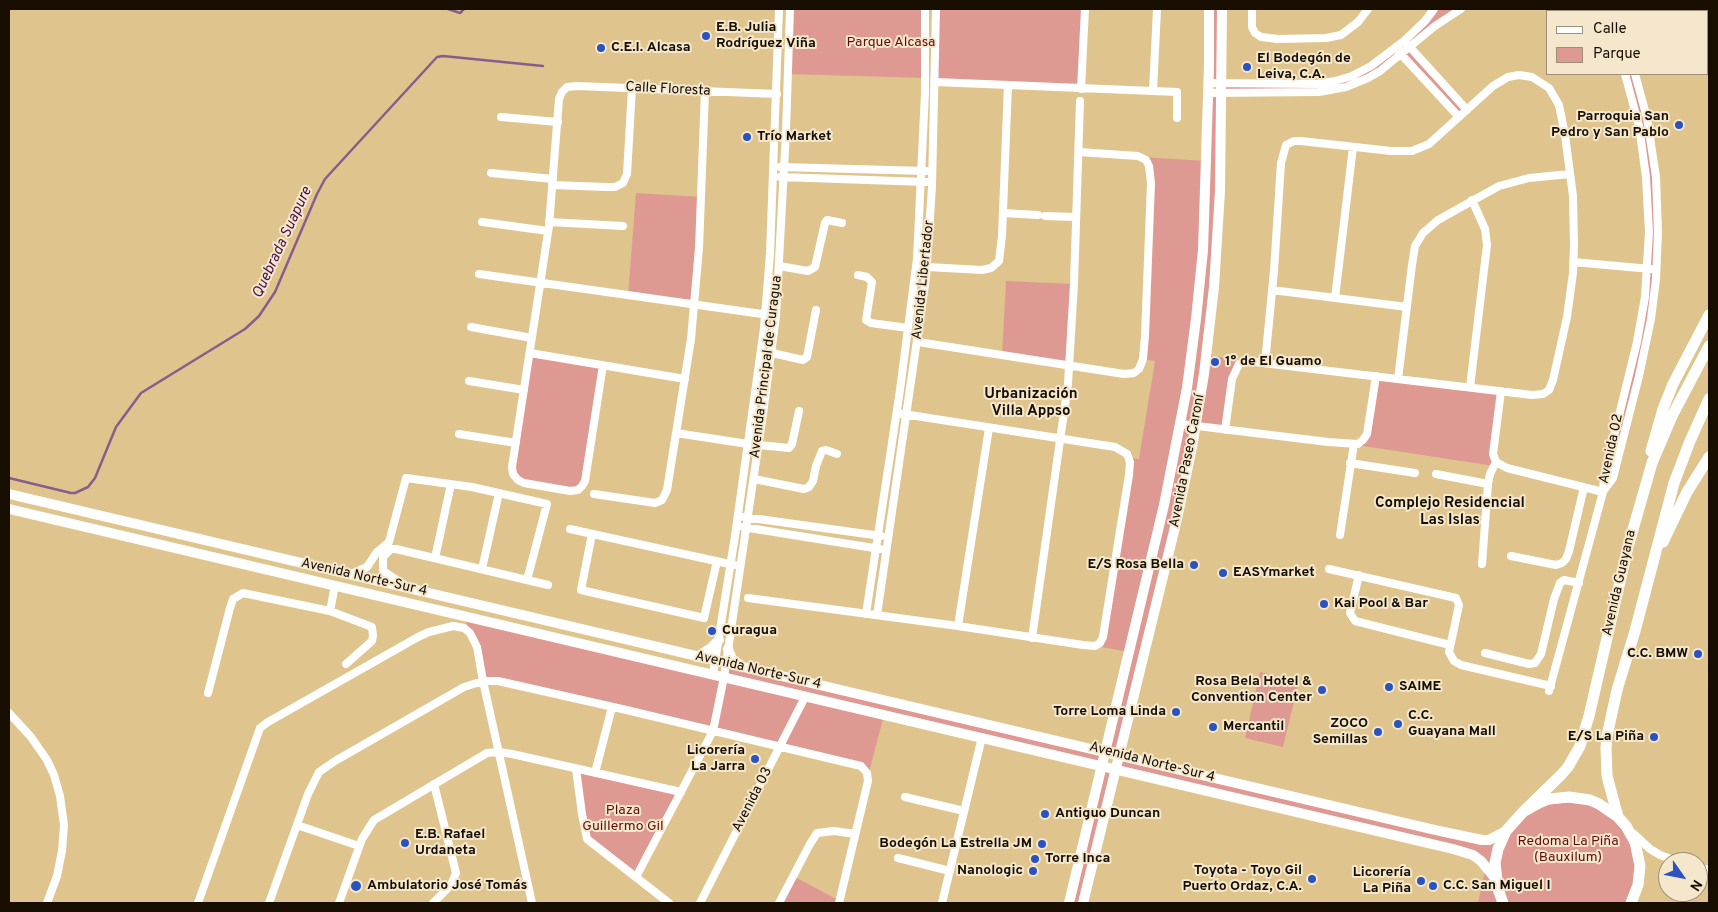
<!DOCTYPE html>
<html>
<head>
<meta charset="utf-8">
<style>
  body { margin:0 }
  #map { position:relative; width:1718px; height:912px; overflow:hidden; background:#dfc58d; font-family:Overpass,sans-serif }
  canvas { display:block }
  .frame { position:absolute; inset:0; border:10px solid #170e00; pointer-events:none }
  .legend { position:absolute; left:1546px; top:10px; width:162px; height:65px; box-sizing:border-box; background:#f4e7cc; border:1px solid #9c907a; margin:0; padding:6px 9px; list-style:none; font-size:15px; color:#170e00 }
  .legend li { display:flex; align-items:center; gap:10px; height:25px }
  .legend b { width:25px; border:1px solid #9c907a }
  .north { position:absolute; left:1658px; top:852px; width:50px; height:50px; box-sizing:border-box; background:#f4e7cc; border:1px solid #9c907a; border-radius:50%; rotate:123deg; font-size:14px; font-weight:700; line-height:20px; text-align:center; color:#170e00 }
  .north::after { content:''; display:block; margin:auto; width:18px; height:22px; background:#2b52c1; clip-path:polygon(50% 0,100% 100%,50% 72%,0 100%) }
</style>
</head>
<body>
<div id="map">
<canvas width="1718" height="912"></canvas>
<div class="frame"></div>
<ul class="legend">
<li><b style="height:6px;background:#fff"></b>Calle</li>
<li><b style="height:14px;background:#de9993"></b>Parque</li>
</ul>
<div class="north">N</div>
</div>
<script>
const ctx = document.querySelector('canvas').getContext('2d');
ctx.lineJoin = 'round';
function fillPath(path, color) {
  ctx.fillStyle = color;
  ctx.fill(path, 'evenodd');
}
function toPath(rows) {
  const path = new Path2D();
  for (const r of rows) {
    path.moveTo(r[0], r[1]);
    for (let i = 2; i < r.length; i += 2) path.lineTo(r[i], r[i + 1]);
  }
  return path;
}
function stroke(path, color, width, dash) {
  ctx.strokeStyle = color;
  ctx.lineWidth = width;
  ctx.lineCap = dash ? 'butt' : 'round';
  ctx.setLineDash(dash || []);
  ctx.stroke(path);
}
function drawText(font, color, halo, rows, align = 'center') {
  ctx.font = font + ' Overpass,sans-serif';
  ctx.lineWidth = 4;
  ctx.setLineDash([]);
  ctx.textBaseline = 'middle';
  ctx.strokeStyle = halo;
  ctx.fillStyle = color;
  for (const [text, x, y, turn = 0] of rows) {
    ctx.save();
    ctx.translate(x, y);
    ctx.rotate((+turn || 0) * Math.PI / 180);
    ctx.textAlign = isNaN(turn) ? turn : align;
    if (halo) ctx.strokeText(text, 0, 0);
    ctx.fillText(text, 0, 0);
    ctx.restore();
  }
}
fillPath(toPath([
  [790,9,925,9,925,78,788,74],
  [936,9,1085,9,1081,89,936,82],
  [1209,9,1222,9,1222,83,1294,84,1352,76,1395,48,1402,54,1410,47,1404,41,1434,9,1461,9,1410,47,1467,110,1459,117,1402,54,1346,87,1221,93,1207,355,1246,361,1239,364,1225,430,1196,426,1118,755,1482,840,1559,797,1609,810,1639,855,1631,903,1478,903,1486,867,1481,861,1115,769,1083,903,1069,903,1102,766,884,715,868,776,864,769,483,681,477,647,467,630,466,616,724,677,726,664,1106,752,1129,652,1095,646,1100,643,1129,458,1139,459,1155,361,1143,359,1150,174,1141,157,1206,161,1208,93,1221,93,1221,83,1209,83],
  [1106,752,1118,755,1115,768,1102,765],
  [1625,74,1635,74,1656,177,1654,298,1613,478,1603,492,1645,297,1646,177],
  [636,193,701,197,694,305,628,296],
  [1006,281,1074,284,1070,366,1002,356],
  [530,353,603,365,580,489,524,483,513,474],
  [1376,376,1501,391,1493,454,1507,468,1350,444,1364,440],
  [1260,672,1299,681,1283,747,1245,738],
  [576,769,681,792,636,877,590,842],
  [793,876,840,901,839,903,779,903]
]), '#de9993');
stroke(toPath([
  [448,9,460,13,464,9],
  [9,478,71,493,75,493,88,487,95,478,116,427,141,393,245,329,259,316,275,292,317,194,325,179,437,57,443,56,543,66]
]), '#895c8b', 2.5);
stroke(toPath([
  [1252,9,1252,27,1255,33,1261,37,1278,39,1326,38,1341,35,1358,22,1368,9],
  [1602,9,1603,11],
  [1612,9,1613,11],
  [1632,10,1636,9],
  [1408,45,1467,110],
  [1398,51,1459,117],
  [936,82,1177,92,1177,118],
  [1209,83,1317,84,1335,81,1352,76,1371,66,1404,41,1425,21,1434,9],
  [1081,89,1085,9],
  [1153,91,1157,9],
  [1208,93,1319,92,1346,87,1368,78,1380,71,1435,26,1461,9],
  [501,117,558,122],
  [780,167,926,171],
  [491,173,553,179],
  [780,177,926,182],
  [552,185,607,187,615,187,623,183,627,174,632,88],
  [1003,213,1038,215],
  [1045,216,1076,217],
  [482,222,548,231],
  [549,222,623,226],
  [1573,262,1651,269],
  [779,266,808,271,815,267,825,223,827,220,842,223],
  [927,267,982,270,991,268,999,261,1002,236,1008,85],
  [479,274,769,315],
  [858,275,867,277,872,282,866,320,871,323,908,328],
  [1272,290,1407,307],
  [1335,298,1353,147],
  [471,327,532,338],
  [918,342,1124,374,1134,373,1139,369,1143,359,1145,336,1151,183,1149,166,1146,160,1138,156,1079,152],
  [530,353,685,379],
  [772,353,803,360,807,357,816,310],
  [603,365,585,481,582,486,578,490,570,491,524,483,518,480,513,474,512,467,549,226,559,99,562,92,567,87,577,86,777,94],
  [1398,379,1412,265,1415,246,1423,233,1438,220,1499,186,1529,178,1570,174],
  [469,381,524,390],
  [1470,387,1487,245,1485,229,1472,200],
  [1501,391,1493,454,1496,462,1507,468,1603,492],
  [1181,424,1328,442,1358,444,1363,440,1367,434,1376,376],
  [1225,430,1232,379,1239,364,1246,361,1532,395,1543,394,1549,390,1553,380,1567,317,1573,273,1574,245,1573,196,1565,135,1559,105,1549,88,1532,77,1519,75,1508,77,1493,86,1429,144,1412,151,1391,151,1301,141,1294,141,1286,145,1281,163,1274,271,1265,363],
  [676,433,748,444],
  [459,434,516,443],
  [759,445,789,448,792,444,799,411],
  [1350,463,1415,473],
  [1436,474,1488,484],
  [754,479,804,489,809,487,813,481,816,466,822,451,826,450,837,454],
  [1604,490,1613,478,1639,376,1651,319,1656,279,1658,232,1656,177,1647,118,1635,74],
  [594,494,655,503,662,500,667,490,691,339,694,305,699,248,705,91],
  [744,517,881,536],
  [743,527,880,549],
  [570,529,734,565],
  [592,534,581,590,704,618,717,561],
  [1340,535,1354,444],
  [1511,556,1556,565,1562,563,1566,559,1569,551,1584,487],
  [435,558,451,484],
  [1482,564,1488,484,1490,474,1496,462],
  [482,569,499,493],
  [1329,569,1456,598,1459,605,1449,652,1454,661,1461,665,1551,686],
  [351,574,367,567,377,552,389,542,406,478,472,487,547,504,527,580],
  [1359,575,1350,613,1355,621,1450,645],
  [405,585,383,571,383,557,391,549,396,549,548,585],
  [748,598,958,626,1083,645,1095,646,1100,643,1103,637,1129,475,1130,462,1127,454,1115,447,897,413],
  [330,611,335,585],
  [866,614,900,390,917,259,925,93,925,9],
  [877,615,926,278,932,186,936,9],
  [958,626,989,428],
  [1032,638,1068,384,1074,284,1080,101],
  [1485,653,1529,664,1535,663,1541,654,1554,599,1560,583,1564,580,1579,583],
  [713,674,735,536,764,328,770,254,779,9],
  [1549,691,1603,492,1604,477,1637,342,1645,297,1649,232,1646,177,1639,126,1625,74],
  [208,693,230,608,233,599,243,593,330,611,372,627,373,636,372,641,346,664],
  [9,713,31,737,47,760,54,775,60,796,64,825,62,851,57,876,47,903],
  [576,769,582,814,587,839,669,903],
  [595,773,612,707],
  [905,797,964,811],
  [297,825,359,846],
  [1634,834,1650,849,1660,855,1679,862],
  [898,858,950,871],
  [1698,867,1709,870],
  [636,877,713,731,724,677,763,414,776,316,786,131,790,9],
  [198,903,260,728,268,722,418,637,429,632,453,626,464,628,470,633,477,647,483,681,532,903],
  [269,903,308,794,319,772,335,761,464,687,483,681,498,681,622,709,861,766,867,773,868,781,839,903],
  [339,903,362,839,374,820,487,753,499,752,512,754,681,792],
  [433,903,451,885,456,873,434,784],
  [700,903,805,697],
  [779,903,810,844,817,833,834,831,855,834],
  [942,903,982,737]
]), '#fff', 8);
stroke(toPath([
  [9,494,1435,830,1482,840,1489,840,1506,831],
  [9,509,1453,849,1473,855,1481,861,1495,878],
  [728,649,732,659,742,666],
  [697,657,711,648,719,640],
  [1069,903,1164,505,1187,388,1196,319,1203,250,1209,65,1209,9],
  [1083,903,1177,519,1192,447,1204,374,1214,287,1220,191,1222,9]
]), '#fff', 10);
stroke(toPath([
  [1651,451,1663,409,1673,384,1709,315],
  [1663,542,1687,492,1709,457],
  [1523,812,1561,775,1568,767,1580,746,1589,716,1628,547,1652,463,1672,416,1709,346],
  [1618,817,1607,776,1606,748,1607,736,1617,690,1635,631,1674,483,1690,441,1709,399],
  [1503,903,1498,889,1495,863,1498,849,1506,831,1523,812,1539,803,1549,799,1569,797,1590,800,1599,804,1618,817,1626,826,1635,842,1640,866,1638,885,1631,903]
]), '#fff', 11);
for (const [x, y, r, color] of [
  [706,36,5,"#2b52c1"],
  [601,48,5,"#2b52c1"],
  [1247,67,5,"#2b52c1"],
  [1679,125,5,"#2b52c1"],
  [747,137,5,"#2b52c1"],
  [1215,362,5,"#2b52c1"],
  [1194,565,5,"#2b52c1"],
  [1223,573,5,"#2b52c1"],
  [1324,604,5,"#2b52c1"],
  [712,631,5,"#2b52c1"],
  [1698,654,5,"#2b52c1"],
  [1389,687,5,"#2b52c1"],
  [1322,690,5,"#2b52c1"],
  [1176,712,5,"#2b52c1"],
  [1398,724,5,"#2b52c1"],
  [1213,727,5,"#2b52c1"],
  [1378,732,5,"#2b52c1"],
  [1654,737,5,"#2b52c1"],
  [755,759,5,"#2b52c1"],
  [1045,814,5,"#2b52c1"],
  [405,843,5,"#2b52c1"],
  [1042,844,5,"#2b52c1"],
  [1035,859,5,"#2b52c1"],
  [1033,871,5,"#2b52c1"],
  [1312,879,5,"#2b52c1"],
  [1421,881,5,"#2b52c1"],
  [356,886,6,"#2b52c1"],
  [1433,886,5,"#2b52c1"]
]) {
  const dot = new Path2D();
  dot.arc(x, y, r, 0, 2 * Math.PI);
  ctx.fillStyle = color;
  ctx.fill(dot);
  stroke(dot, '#f4e7cc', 2);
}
drawText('bold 14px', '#170e00', '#f4e7cc', [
  ["E.B. Julia",716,28],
  ["Rodríguez Viña",716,44],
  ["C.E.I. Alcasa",611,48],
  ["El Bodegón de",1257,59],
  ["Leiva, C.A.",1257,75],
  ["Parroquia San",1669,117,"right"],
  ["Pedro y San Pablo",1669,133,"right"],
  ["Trío Market",757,137],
  ["1° de El Guamo",1225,362],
  ["E/S Rosa Bella",1184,565,"right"],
  ["EASYmarket",1233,573],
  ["Kai Pool & Bar",1334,604],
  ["Curagua",722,631],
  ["C.C. BMW",1688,654,"right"],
  ["Rosa Bela Hotel &",1312,682,"right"],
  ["Convention Center",1312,698,"right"],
  ["SAIME",1399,687],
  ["Torre Loma Linda",1166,712,"right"],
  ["C.C.",1408,716],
  ["Guayana Mall",1408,732],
  ["ZOCO",1368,724,"right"],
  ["Semillas",1368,740,"right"],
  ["Mercantil",1223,727],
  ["E/S La Piña",1644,737,"right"],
  ["Licorería",745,751,"right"],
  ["La Jarra",745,767,"right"],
  ["Antiguo Duncan",1055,814],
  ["E.B. Rafael",415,835],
  ["Urdaneta",415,851],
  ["Bodegón La Estrella JM",1032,844,"right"],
  ["Torre Inca",1045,859],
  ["Nanologic",1023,871,"right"],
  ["Toyota - Toyo Gil",1302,871,"right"],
  ["Puerto Ordaz, C.A.",1302,887,"right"],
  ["Licorería",1411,873,"right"],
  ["La Piña",1411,889,"right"],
  ["Ambulatorio José Tomás",367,886],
  ["C.C. San Miguel I",1443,886]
], 'left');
drawText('14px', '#640c10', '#f4e7cc', [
  ["Parque Alcasa",891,43],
  ["Plaza",623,811],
  ["Guillermo Gil",623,827],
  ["Redoma La Piña",1568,842],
  ["(Bauxilum)",1568,858]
]);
drawText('14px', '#170e00', '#f4e7cc', [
  ["Calle Floresta",668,90,3],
  ["Avenida Libertador",924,280,-84],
  ["Avenida Principal de Curagua",767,367,-83],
  ["Avenida 02",1612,449,-78],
  ["Avenida Paseo Caroní",1188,461,-79],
  ["Avenida Norte-Sur 4",364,578,13],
  ["Avenida Guayana",1620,583,-77],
  ["Avenida Norte-Sur 4",758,671,13],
  ["Avenida Norte-Sur 4",1152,763,14],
  ["Avenida 03",753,800,-63]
]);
drawText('italic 15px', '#4a0f4e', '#f4e7cc', [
  ["Quebrada Suapure",283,243,-65]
]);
drawText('bold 15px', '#170e00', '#f4e7cc', [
  ["Urbanización",1031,395],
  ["Villa Appso",1031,412],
  ["Complejo Residencial",1450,504],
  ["Las Islas",1450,521]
]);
</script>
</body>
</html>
